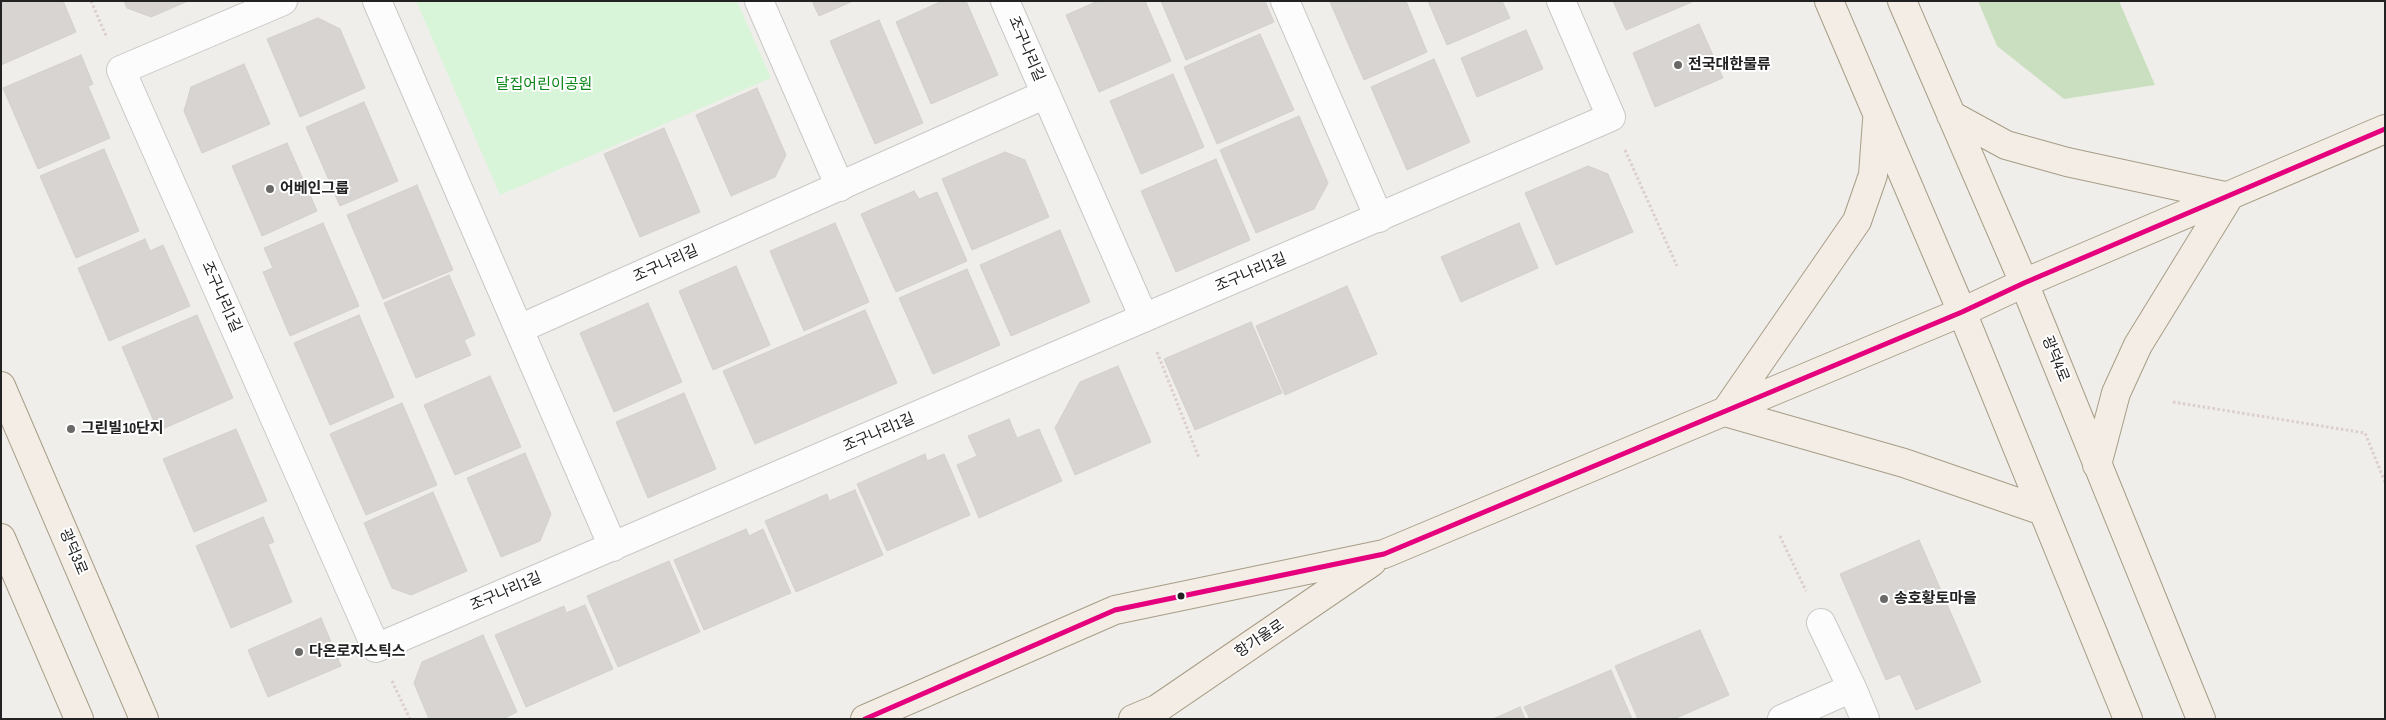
<!DOCTYPE html>
<html>
<head>
<meta charset="utf-8">
<style>
  body { margin:0 }
  #map { position:relative; width:2386px; height:720px; overflow:hidden; background:#f0eeea; font-family:"Archivo Narrow",sans-serif }
  canvas { display:block }
  .frame { position:absolute; inset:0; border:2px solid #222; pointer-events:none }
</style>
</head>
<body>
<div id="map">
<canvas width="2386" height="720"></canvas>
<div class="frame"></div>
</div>
<script>
const ctx = document.querySelector('canvas').getContext('2d');
ctx.lineJoin = 'round';
function fillPath(path, color) {
  ctx.fillStyle = color;
  ctx.fill(path, 'evenodd');
}
function toPath(rows) {
  const path = new Path2D();
  for (const r of rows) {
    path.moveTo(r[0], r[1]);
    for (let i = 2; i < r.length; i += 2) path.lineTo(r[i], r[i + 1]);
  }
  return path;
}
function stroke(path, color, width, dash) {
  ctx.strokeStyle = color;
  ctx.lineWidth = width;
  ctx.lineCap = dash ? 'butt' : 'round';
  ctx.setLineDash(dash || []);
  ctx.stroke(path);
}
function drawText(font, color, halo, rows, align = 'center') {
  ctx.font = font + ' "Archivo Narrow","Noto Sans KR",sans-serif';
  ctx.lineWidth = 4;
  ctx.setLineDash([]);
  ctx.textBaseline = 'middle';
  ctx.strokeStyle = halo;
  ctx.fillStyle = color;
  for (const [text, x, y, turn = 0] of rows) {
    ctx.save();
    ctx.translate(x, y);
    ctx.rotate((+turn || 0) * Math.PI / 180);
    ctx.textAlign = isNaN(turn) ? turn : align;
    if (halo) ctx.strokeText(text, 0, 0);
    ctx.fillText(text, 0, 0);
    ctx.restore();
  }
}
fillPath(toPath([
  [1978,1,2119,1,2155,85,2064,99,1997,46]
]), '#cadfbf');
fillPath(toPath([
  [416,1,737,1,771,78,500,195]
]), '#d9f5d9');
const building = toPath([
  [1,1,63,1,76,32,1,65,1,1],
  [124,1,188,1,151,17,127,8,124,1],
  [812,1,853,1,819,16,812,1],
  [942,1,966,1,998,75,931,104,896,22,942,1],
  [1098,1,1145,1,1171,61,1099,92,1066,15,1098,1],
  [1161,1,1265,1,1274,22,1186,60,1161,1],
  [1406,1,1427,52,1364,80,1330,2,1406,1],
  [1428,1,1502,1,1510,18,1447,45,1428,1],
  [1613,1,1691,1,1692,2,1626,30,1613,1],
  [318,18,340,29,365,88,300,117,267,39,318,18],
  [879,20,923,123,875,144,830,41,879,20],
  [1699,24,1723,78,1655,107,1633,53,1699,24],
  [1526,30,1543,69,1477,97,1461,58,1526,30],
  [1260,34,1294,110,1217,144,1184,67,1260,34],
  [81,55,93,84,88,86,110,138,38,169,3,88,81,55],
  [1434,59,1470,142,1407,170,1371,87,1434,59],
  [244,64,270,124,202,153,184,111,191,87,244,64],
  [1173,74,1204,147,1141,174,1110,101,1173,74],
  [757,88,786,155,775,177,731,196,696,115,757,88],
  [364,102,398,181,340,206,306,127,364,102],
  [1299,116,1328,183,1314,209,1256,233,1220,150,1299,116],
  [664,128,700,212,640,237,604,154,664,128],
  [287,143,317,211,262,236,232,166,287,143],
  [104,149,139,231,76,258,40,176,104,149],
  [1005,152,1025,160,1049,217,972,250,942,179,1005,152],
  [1216,159,1250,240,1176,272,1141,191,1216,159],
  [1588,166,1608,174,1633,232,1556,265,1525,193,1588,166],
  [417,185,453,270,383,299,347,215,417,185],
  [914,191,919,199,937,192,967,261,896,292,861,214,914,191],
  [323,223,359,306,290,336,263,272,273,268,264,248,323,223],
  [835,223,869,302,804,331,770,251,835,223],
  [1519,223,1538,268,1461,302,1441,257,1519,223],
  [1060,230,1090,302,1011,336,980,265,1060,230],
  [145,239,150,251,163,245,190,306,109,341,78,268,145,239],
  [736,266,770,345,713,370,679,291,736,266],
  [967,269,1000,345,933,374,899,298,967,269],
  [449,275,475,335,464,340,471,355,416,378,384,303,449,275],
  [1347,286,1377,354,1285,395,1256,326,1347,286],
  [648,303,682,382,614,412,580,333,648,303],
  [865,310,897,383,755,444,723,371,865,310],
  [197,315,233,398,158,431,122,347,197,315],
  [359,315,394,397,330,425,294,343,359,315],
  [1251,322,1282,393,1195,430,1164,359,1251,322],
  [1118,366,1151,442,1075,475,1055,428,1080,382,1118,366],
  [490,376,521,447,455,475,424,405,490,376],
  [684,393,716,469,648,498,616,422,684,393],
  [402,403,437,485,366,515,330,434,402,403],
  [1009,419,1017,438,1039,429,1062,481,979,518,957,465,977,456,968,436,1009,419],
  [236,429,267,501,194,532,163,459,236,429],
  [525,453,551,514,540,541,501,557,467,478,525,453],
  [925,454,927,461,944,454,970,515,887,551,857,484,925,454],
  [855,490,883,555,796,592,765,521,827,494,829,501,855,490],
  [433,492,467,571,411,595,392,588,364,523,433,492],
  [263,517,274,542,268,544,292,602,231,628,196,546,263,517],
  [746,529,749,536,763,529,791,593,704,630,674,560,746,529],
  [1919,540,1981,682,1916,710,1900,674,1886,680,1840,574,1919,540],
  [669,561,700,632,618,667,587,596,669,561],
  [585,605,613,669,526,707,495,635,564,606,566,613,585,605],
  [321,618,341,666,268,697,248,650,321,618],
  [1700,630,1729,695,1674,719,1638,719,1615,666,1700,630],
  [483,635,517,712,503,719,429,719,414,683,422,662,483,635],
  [1611,670,1632,719,1530,719,1524,707,1611,670],
  [1520,707,1525,719,1493,719,1520,707]
]);
fillPath(building, '#d7d4d1');
stroke(building, '#d3d0cb', 1);
const minor = toPath([
  [283,1,121,70,376,648,1611,117,1561,1],
  [377,1,613,547],
  [759,1,840,187],
  [1005,1,1144,318],
  [1285,1,1379,218],
  [519,329,1046,94],
  [1821,623,1852,688],
  [1782,719,1852,688,1865,719]
]);
const major = toPath([
  [1829,1,1962,312,2128,719],
  [1902,1,2024,283,2201,719],
  [1951,115,2006,145,2067,162,2229,197],
  [1,386,144,719],
  [1725,412,1857,221,1873,175,1877,120],
  [1725,412,1904,463,2043,511],
  [2097,465,2116,393,2138,345,2229,197],
  [1,538,79,719],
  [865,719,1115,610,1384,554,1962,312,2024,283,2385,129],
  [1133,719,1157,709,1372,562]
]);
stroke(minor, '#c9c8c6', 30);
stroke(major, '#a79d86', 30);
stroke(toPath([
  [91,1,107,38],
  [1625,150,1677,266],
  [1157,352,1199,458],
  [2173,402,2365,433,2385,482],
  [1780,536,1806,591],
  [392,681,410,719]
]), '#dccecc', 3, [2.5, 2.5]);
stroke(minor, '#fdfcfc', 28);
stroke(major, '#f3ede6', 28);
stroke(toPath([
  [865,719,1115,610,1384,554,1962,312,2024,283,2385,129]
]), '#e5007d', 5);
for (const [x, y, r, color] of [
  [1678,65,5,"#6a6968"],
  [270,189,5,"#6a6968"],
  [71,429,5,"#6a6968"],
  [1181,596,4.5,"#222"],
  [1884,599,5,"#6a6968"],
  [299,652,5,"#6a6968"]
]) {
  const dot = new Path2D();
  dot.arc(x, y, r, 0, 2 * Math.PI);
  ctx.fillStyle = color;
  ctx.fill(dot);
  stroke(dot, '#fff', 2);
}
drawText('15px', '#222', '#fff', [
  ["조구나리길",1026,49,67],
  ["조구나리길",666,264,-24],
  ["조구나리1길",1251,273,-23],
  ["조구나리1길",221,297,66],
  ["광덕4로",2055,359,68],
  ["조구나리1길",879,433,-23],
  ["광덕3로",73,552,67],
  ["조구나리1길",506,592,-23],
  ["항가울로",1260,639,-34]
]);
drawText('bold 15px', '#222', '#fff', [
  ["전국대한물류",1688,65],
  ["어베인그룹",280,189],
  ["그린빌10단지",81,429],
  ["송호황토마을",1894,599],
  ["다온로지스틱스",309,652]
], 'left');
drawText('15px', '#098616', '#fff', [
  ["달집어린이공원",544,85]
]);
</script>
</body>
</html>
